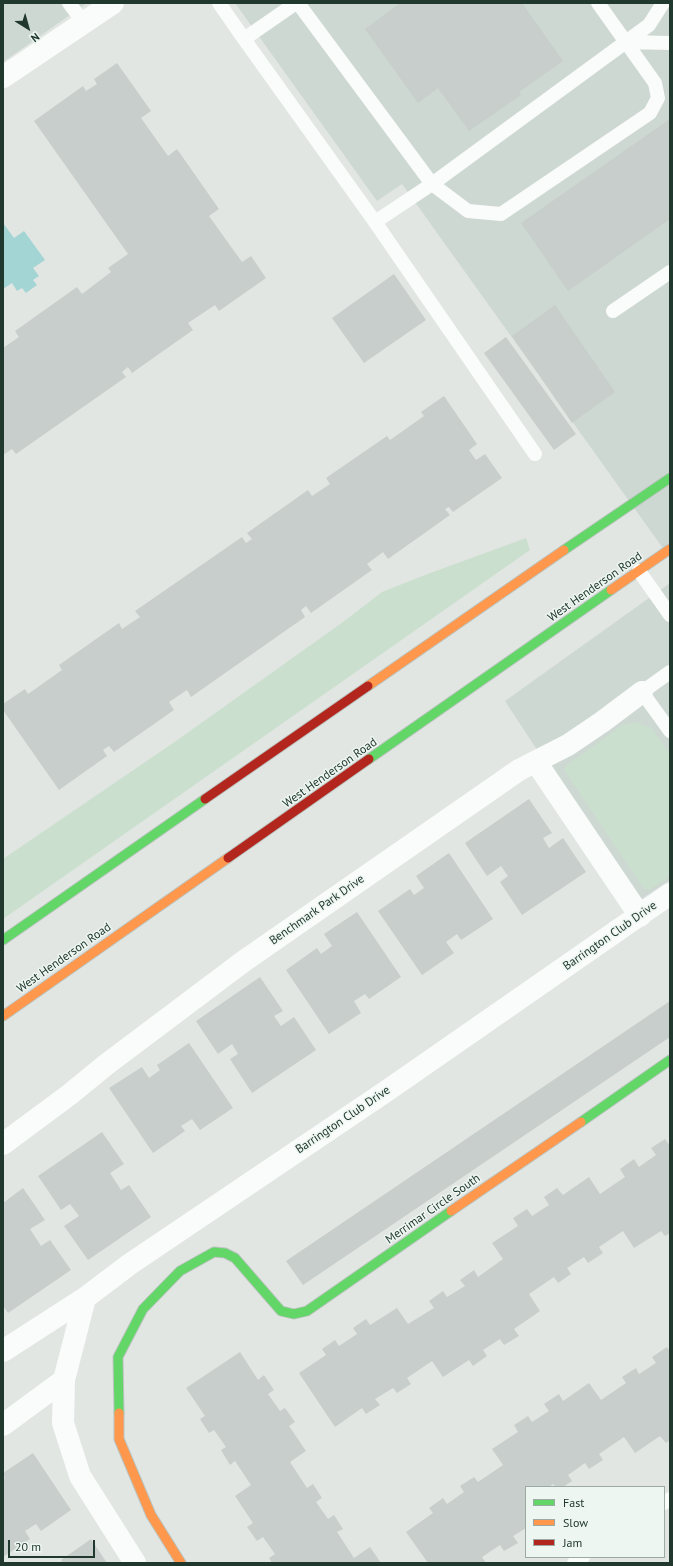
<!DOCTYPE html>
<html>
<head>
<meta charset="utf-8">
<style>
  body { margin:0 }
  #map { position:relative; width:673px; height:1566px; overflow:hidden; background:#e1e6e3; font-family:"PT Sans",sans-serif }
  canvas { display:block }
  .frame { position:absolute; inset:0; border:4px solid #20382e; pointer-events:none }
  .legend { position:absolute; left:525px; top:1486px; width:140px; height:72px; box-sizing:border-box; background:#eef6f1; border:1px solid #9caaa3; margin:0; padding:5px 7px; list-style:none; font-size:12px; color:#20382e }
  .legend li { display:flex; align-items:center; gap:8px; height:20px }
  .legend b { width:20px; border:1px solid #9caaa3 }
  .north { position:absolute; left:8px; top:8px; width:40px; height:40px; -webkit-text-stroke:3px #eef6f1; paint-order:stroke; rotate:143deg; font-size:11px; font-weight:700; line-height:16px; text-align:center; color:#20382e }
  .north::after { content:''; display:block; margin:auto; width:14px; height:18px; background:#20382e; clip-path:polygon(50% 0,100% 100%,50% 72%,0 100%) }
  .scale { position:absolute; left:8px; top:1540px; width:87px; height:18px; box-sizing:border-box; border:2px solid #20382e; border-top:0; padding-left:5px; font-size:12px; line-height:14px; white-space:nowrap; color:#20382e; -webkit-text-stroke:3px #eef6f1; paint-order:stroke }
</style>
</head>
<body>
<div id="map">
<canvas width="673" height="1566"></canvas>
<div class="frame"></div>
<ul class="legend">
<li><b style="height:5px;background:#63d668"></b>Fast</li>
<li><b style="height:5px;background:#ff974d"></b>Slow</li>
<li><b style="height:5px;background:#b3261e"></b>Jam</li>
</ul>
<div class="north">N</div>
<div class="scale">20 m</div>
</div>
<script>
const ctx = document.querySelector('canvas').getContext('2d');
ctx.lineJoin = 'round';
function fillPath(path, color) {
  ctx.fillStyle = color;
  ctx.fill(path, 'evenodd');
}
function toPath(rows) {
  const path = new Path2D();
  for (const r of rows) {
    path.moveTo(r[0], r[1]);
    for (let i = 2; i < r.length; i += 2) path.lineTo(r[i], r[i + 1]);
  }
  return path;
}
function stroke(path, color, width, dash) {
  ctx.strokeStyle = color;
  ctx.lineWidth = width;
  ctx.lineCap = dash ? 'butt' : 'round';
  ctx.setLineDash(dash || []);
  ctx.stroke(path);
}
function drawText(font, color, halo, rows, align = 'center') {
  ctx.font = font + ' "PT Sans",sans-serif';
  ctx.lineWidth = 3;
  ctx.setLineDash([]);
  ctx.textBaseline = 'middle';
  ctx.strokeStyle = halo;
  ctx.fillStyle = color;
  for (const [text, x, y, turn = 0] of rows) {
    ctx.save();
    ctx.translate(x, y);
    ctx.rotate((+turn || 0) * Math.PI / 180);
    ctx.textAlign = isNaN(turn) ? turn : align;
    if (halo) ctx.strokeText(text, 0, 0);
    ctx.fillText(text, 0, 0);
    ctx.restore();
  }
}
fillPath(toPath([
  [3,3,87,3,3,62],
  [235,3,670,3,670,558,402,184,377,201],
  [670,583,670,880,637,902,505,701]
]), '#ced8d2');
fillPath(toPath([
  [526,538,530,550,3,919,3,859,176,741,343,622,382,592,425,575],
  [630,723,638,723,651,728,670,754,670,877,649,890,644,889,566,773,565,769,567,765,621,726]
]), '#cadfcd');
fillPath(toPath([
  [3,223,14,238,24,231,45,260,33,268,39,276,33,280,37,285,26,293,22,288,17,291,12,283,3,289]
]), '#a2d5d4');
fillPath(toPath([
  [400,3,522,3,563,61,519,92,521,95,469,131,438,88,418,103,365,29],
  [117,63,151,111,141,118,168,156,177,149,219,209,209,216,242,262,251,256,266,278,219,311,215,305,188,323,193,330,132,373,128,367,122,372,126,377,16,454,12,449,3,455,3,348,19,337,15,331,77,287,82,294,111,272,108,268,128,254,34,121,83,86,86,91,97,84,94,79],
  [670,119,670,219,568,291,521,223],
  [394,274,426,320,364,363,332,318],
  [555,305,615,392,572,423,512,336],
  [506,337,576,434,554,450,484,353],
  [444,396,477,444,469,450,476,460,485,454,502,478,453,512,449,507,445,509,450,515,388,559,383,552,367,564,372,570,311,613,306,606,301,610,305,617,191,697,187,690,169,702,174,710,114,752,109,746,103,750,107,756,59,790,3,710,3,704,25,689,28,694,62,670,59,665,119,623,122,629,140,617,135,611,242,537,246,543,252,539,247,533,308,490,312,496,330,484,326,478,387,436,390,440,424,416,421,412],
  [529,799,552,833,543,838,549,848,563,838,586,872,522,915,500,882,508,876,501,866,487,876,465,843],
  [449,853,493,919,461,940,457,934,446,942,454,953,422,975,378,911,410,889,414,895,424,888,416,876],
  [357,912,401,977,369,999,365,994,354,1001,361,1013,329,1034,286,970,317,948,321,954,332,946,324,934],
  [260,977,283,1011,274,1016,281,1026,294,1017,316,1050,252,1093,230,1059,238,1054,232,1044,218,1054,196,1021],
  [670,1001,670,1037,303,1285,286,1261],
  [189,1043,233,1108,200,1130,192,1119,181,1126,185,1131,153,1153,109,1088,142,1067,149,1078,160,1070,157,1065],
  [102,1132,124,1164,110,1173,121,1190,129,1185,151,1217,88,1260,64,1226,79,1216,70,1204,61,1210,38,1176],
  [665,1139,670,1146,670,1233,665,1236,661,1231,634,1248,623,1231,599,1247,603,1253,588,1263,584,1257,567,1268,571,1274,558,1283,554,1277,529,1294,540,1311,514,1329,519,1336,504,1345,500,1339,483,1350,487,1356,473,1366,469,1360,443,1377,432,1361,407,1378,411,1384,397,1393,393,1388,375,1399,380,1405,366,1414,362,1408,335,1427,299,1373,326,1355,322,1349,335,1340,339,1346,357,1334,353,1328,366,1319,370,1325,397,1308,408,1324,434,1308,429,1301,443,1291,447,1297,465,1286,460,1280,474,1270,478,1277,503,1259,492,1243,518,1226,513,1218,527,1209,532,1216,549,1205,544,1197,557,1188,563,1195,589,1177,600,1194,625,1177,620,1169,634,1159,639,1167,656,1155,651,1148],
  [23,1188,45,1220,30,1229,41,1246,50,1240,71,1270,8,1313,3,1306,3,1203],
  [667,1347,670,1351,670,1440,666,1443,660,1436,635,1453,624,1437,599,1454,603,1460,589,1469,585,1463,568,1475,572,1481,563,1487,556,1487,553,1484,549,1487,526,1487,526,1528,513,1536,518,1543,504,1551,500,1545,482,1557,486,1563,428,1563,406,1532,433,1513,429,1508,443,1498,447,1504,464,1492,460,1486,474,1477,478,1482,503,1465,492,1449,518,1432,514,1425,528,1416,532,1422,549,1411,544,1404,559,1394,563,1401,589,1383,601,1400,626,1383,622,1377,636,1368,639,1374,656,1363,652,1357],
  [240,1352,258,1380,264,1375,274,1390,268,1394,280,1411,285,1408,295,1422,289,1426,306,1451,290,1462,307,1488,313,1484,322,1498,316,1502,328,1519,334,1515,343,1529,337,1532,354,1558,370,1547,381,1563,272,1563,269,1558,275,1554,263,1537,257,1541,247,1527,253,1523,235,1496,251,1485,235,1461,230,1465,221,1450,226,1447,214,1430,209,1433,200,1419,205,1416,186,1388],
  [33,1453,71,1510,41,1531,36,1524,25,1531,30,1539,3,1557,3,1480,5,1478,3,1473],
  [91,1539,107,1563,63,1563,61,1560]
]), '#c8cecb');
const fast = toPath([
  [564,550,670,478],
  [369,759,611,590],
  [3,940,205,799],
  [581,1122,670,1060],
  [119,1413,118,1357,143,1309,180,1271,214,1252,225,1253,235,1258,281,1311,294,1314,307,1311,451,1211]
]);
const slow = toPath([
  [611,590,670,549],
  [368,686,564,550],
  [3,1016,228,858],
  [451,1211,581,1122],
  [119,1413,119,1439,151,1515,181,1563]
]);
const jam = toPath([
  [205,799,368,686],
  [228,858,369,759]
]);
stroke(fast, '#bac3be', 11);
stroke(slow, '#bac3be', 11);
stroke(jam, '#bac3be', 11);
stroke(toPath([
  [69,3,84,23],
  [219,3,244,39],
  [296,3,244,39,375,222,432,184,649,25,663,3],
  [298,3,432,184,468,211,501,214,650,113,658,98,655,83,598,3],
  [625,42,670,43],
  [375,222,535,454],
  [613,311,670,272],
  [639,571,670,615],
  [670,672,642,692,670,731],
  [664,1503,670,1499],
  [574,1563,583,1557]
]), '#fafbfb', 14);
stroke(toPath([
  [3,77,113,3],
  [536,762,640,916],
  [3,1144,69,1095,107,1064,244,961,519,770,568,745,602,722,642,692],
  [3,1351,85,1298],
  [64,1380,63,1423,80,1476,135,1563],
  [3,1425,64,1380,85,1298,130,1264,388,1090,670,894]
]), '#fafbfb', 22);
stroke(fast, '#63d668', 9);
stroke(slow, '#ff974d', 9);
stroke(jam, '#b3261e', 9);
drawText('12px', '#20382e', '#eef6f1', [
  ["West Henderson Road",595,587,-35],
  ["West Henderson Road",330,773,-35],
  ["Benchmark Park Drive",317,910,-35],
  ["Barrington Club Drive",610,936,-35],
  ["West Henderson Road",64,958,-35],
  ["Barrington Club Drive",343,1120,-34],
  ["Merrimar Circle South",433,1209,-35]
]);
</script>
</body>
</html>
